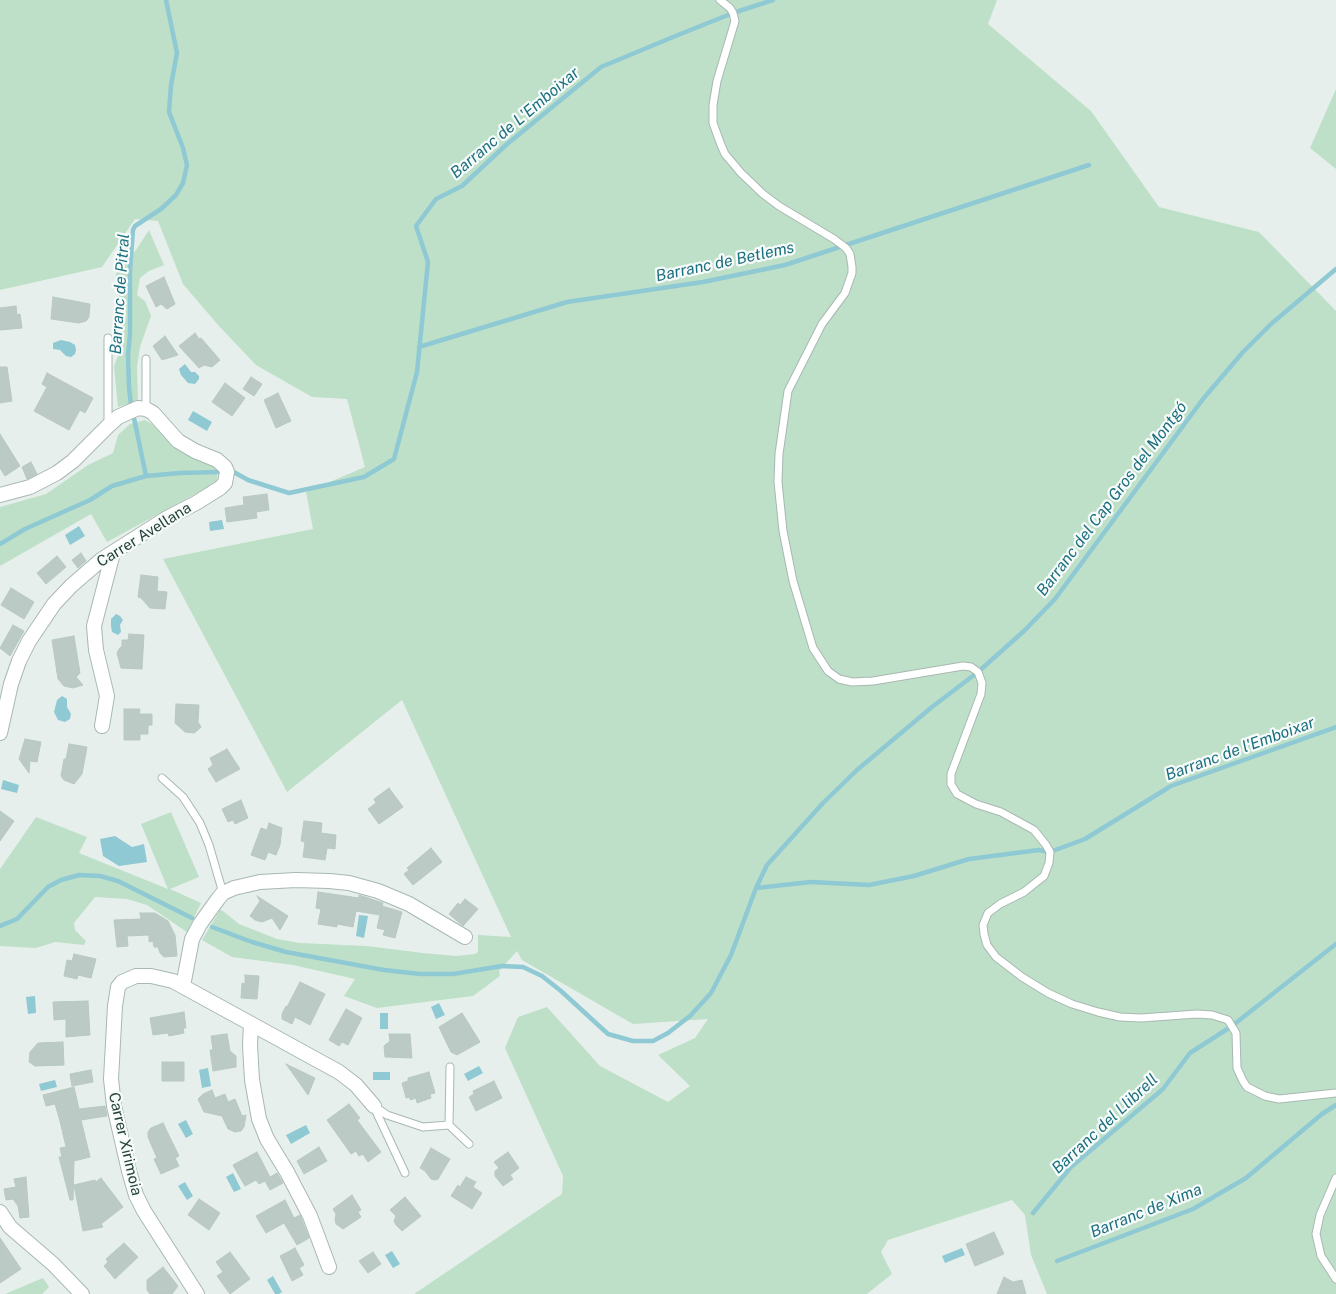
<!DOCTYPE html>
<html>
<head>
<meta charset="utf-8">
<style>
  body { margin:0 }
  canvas { display:block; background:#e6efeb }
</style>
</head>
<body>
<canvas width="1336" height="1294"></canvas>
<script>
const ctx = document.querySelector('canvas').getContext('2d');
ctx.lineJoin = 'round';
function fillPath(path, color) {
  ctx.fillStyle = color;
  ctx.fill(path, 'evenodd');
}
function toPath(rows) {
  const path = new Path2D();
  for (const r of rows) {
    path.moveTo(r[0], r[1]);
    for (let i = 2; i < r.length; i += 2) path.lineTo(r[i], r[i + 1]);
  }
  return path;
}
function stroke(path, color, width, dash) {
  ctx.strokeStyle = color;
  ctx.lineWidth = width;
  ctx.lineCap = dash ? 'butt' : 'round';
  ctx.setLineDash(dash || []);
  ctx.stroke(path);
}
function drawText(font, color, halo, rows, align = 'center') {
  ctx.font = font + ' "Public Sans",sans-serif';
  ctx.lineWidth = 4.5;
  ctx.setLineDash([]);
  ctx.textBaseline = 'middle';
  ctx.strokeStyle = halo;
  ctx.fillStyle = color;
  for (const [text, x, y, turn = 0] of rows) {
    ctx.save();
    ctx.translate(x, y);
    ctx.rotate((+turn || 0) * Math.PI / 180);
    ctx.textAlign = isNaN(turn) ? turn : align;
    if (halo) ctx.strokeText(text, 0, 0);
    ctx.fillText(text, 0, 0);
    ctx.restore();
  }
}
fillPath(toPath([
  [0,0,997,0,988,24,1091,111,1159,207,1259,232,1336,311,1336,1294,1047,1294,1031,1255,1025,1215,1012,1200,888,1240,881,1252,892,1274,867,1294,414,1294,562,1194,563,1176,505,1048,518,1017,547,1007,600,1066,668,1102,690,1086,658,1055,695,1038,708,1019,633,1024,522,960,517,951,499,971,500,976,473,996,377,1008,344,996,355,979,293,965,232,957,202,940,220,910,223,911,239,924,277,939,300,943,367,946,423,953,456,956,475,954,478,952,478,935,511,937,402,700,287,792,163,559,313,529,306,492,365,467,347,399,312,397,256,365,218,325,183,284,158,221,135,219,102,267,0,290],
  [1336,89,1336,169,1310,148],
  [149,230,164,265,149,271,140,278,137,295,145,301,151,316,140,347,137,367,138,401,118,407,114,366,121,348,121,323,116,274,127,259,136,250],
  [145,420,152,424,174,446,185,453,210,462,218,468,217,480,206,488,107,542,91,514,0,566,0,507,46,494,88,465,113,453,118,435,130,424],
  [171,812,199,877,170,889,201,903,187,932,147,905,127,899,95,897,74,923,75,930,86,941,84,945,55,942,36,948,0,946,0,869,36,817,87,837,79,853,168,889,141,824],
  [43,1278,49,1287,42,1294,5,1294]
]), '#bfe0c8');
fillPath(toPath([
  [61,340,70,342,75,345,76,350,75,354,71,357,66,356,60,350,53,349,53,343],
  [185,364,191,372,195,372,199,376,199,379,195,384,188,383,181,375,179,369],
  [193,411,212,422,207,431,188,420],
  [222,520,224,529,210,531,209,522],
  [79,526,85,536,70,545,65,535],
  [116,614,120,616,123,620,120,625,121,632,118,635,112,632,111,626,111,619],
  [62,696,67,699,67,707,71,714,70,719,65,722,58,720,54,712,57,700],
  [3,780,19,785,17,793,1,789],
  [115,836,132,847,144,844,147,862,119,866,103,856,100,839],
  [359,915,368,916,364,938,356,936],
  [35,996,36,1013,28,1014,26,997],
  [439,1003,445,1015,436,1019,431,1007],
  [380,1013,388,1013,388,1029,380,1029],
  [479,1066,483,1073,468,1081,464,1074],
  [208,1068,211,1086,202,1088,199,1070],
  [373,1072,390,1072,390,1080,373,1080],
  [55,1080,57,1087,41,1091,39,1084],
  [186,1120,193,1134,186,1138,178,1124],
  [306,1125,310,1133,291,1144,286,1135],
  [233,1173,241,1189,234,1192,226,1177],
  [185,1182,193,1196,187,1200,178,1186],
  [962,1248,965,1255,945,1263,942,1256],
  [392,1251,400,1264,393,1268,385,1255],
  [273,1276,282,1292,279,1294,275,1294,267,1280]
]), '#8ec9d4');
stroke(toPath([
  [419,347,567,302,703,282,785,265,1089,165],
  [131,404,129,388,128,355,130,334,130,271,133,230,135,226,161,209,176,195,183,183,187,165,183,148,169,112,171,85,177,53,166,0],
  [134,418,146,476],
  [232,471,248,480,289,493,364,477,394,459,417,372,428,262,416,226,436,199,462,186,506,145,601,67,673,37,733,13,773,0],
  [0,544,25,529,90,500,112,486,146,476,180,473,219,472],
  [756,888,767,865,823,803,857,770,932,707,978,672,1024,631,1055,599,1203,399,1243,352,1271,324,1336,269],
  [0,926,17,919,48,887,61,880,79,875,100,876,118,881,192,918],
  [212,927,252,942,286,952,384,970,420,974,453,974,502,966,523,967,542,976,561,991,608,1034,633,1041,653,1041,668,1033,690,1016,711,993,731,955,756,888,811,882,869,885,914,876,969,859,1039,850,1050,852,1085,839,1171,786,1336,727],
  [1033,1213,1071,1167,1163,1089,1190,1053,1232,1026,1336,944],
  [1057,1261,1193,1209,1246,1178,1322,1114,1336,1105]
]), '#8ec9d4', 4.5);
const building = toPath([
  [164,277,175,304,167,309,161,304,156,307,146,286,164,277],
  [53,297,90,304,89,317,86,321,79,323,51,319,53,297],
  [16,306,17,315,20,314,22,328,0,330,0,308,16,306],
  [195,333,199,339,201,338,220,360,212,367,204,365,199,368,179,346,195,333],
  [165,336,178,355,162,360,153,346,165,336],
  [0,367,7,367,12,401,0,403,0,367],
  [47,373,93,398,85,413,80,410,69,430,34,411,47,387,42,384,47,373],
  [251,377,262,384,254,396,243,389,251,377],
  [225,383,245,398,232,416,212,402,225,383],
  [278,393,291,421,276,428,264,400,278,393],
  [0,434,20,466,5,476,0,468,0,434],
  [31,462,37,474,27,479,22,467,31,462],
  [267,494,269,510,256,512,257,518,227,522,225,508,244,505,243,497,267,494],
  [81,553,86,561,78,568,72,560,81,553],
  [57,556,66,567,46,584,37,573,57,556],
  [141,575,158,577,157,591,167,592,165,609,150,608,141,598,138,597,141,575],
  [11,588,34,602,24,619,1,605,11,588],
  [13,625,24,631,10,656,0,648,13,625],
  [129,634,144,635,142,669,121,668,117,653,119,649,122,646,122,640,128,640,129,634],
  [74,636,80,673,76,677,83,685,73,688,64,686,58,679,52,640,74,636],
  [176,704,199,705,198,722,201,727,198,730,194,733,185,732,175,723,176,704],
  [124,709,140,709,139,714,152,714,152,725,148,725,148,734,140,734,140,740,124,740,124,709],
  [25,739,41,742,37,762,30,761,29,773,19,759,25,739],
  [69,744,87,747,82,774,74,784,64,780,61,776,64,759,66,759,69,744],
  [227,749,240,769,216,782,208,769,213,765,210,758,227,749],
  [389,788,403,807,379,824,368,809,376,803,374,799,389,788],
  [241,800,248,818,235,824,233,820,228,822,222,809,241,800],
  [0,811,14,821,0,841,0,811],
  [304,821,322,823,321,833,336,835,335,849,327,848,325,860,303,857,305,842,301,841,304,821],
  [269,823,282,828,280,845,276,855,268,852,265,860,251,855,261,828,267,830,269,823],
  [431,848,442,862,413,885,404,874,409,870,407,868,431,848],
  [318,892,359,898,359,895,383,903,381,911,382,906,402,912,395,938,383,935,385,930,377,928,380,915,356,911,353,927,337,924,337,927,318,924,321,909,316,908,318,892],
  [257,896,288,916,280,930,272,918,262,922,255,920,250,916,260,901,257,896],
  [465,899,478,909,463,926,449,914,458,903,460,905,465,899],
  [140,913,155,913,168,921,175,935,177,956,164,957,160,953,158,947,154,947,153,941,149,942,149,935,127,936,128,946,117,947,114,920,141,919,140,913],
  [74,954,96,959,91,978,78,975,77,979,64,976,67,960,72,961,74,954],
  [245,975,259,976,257,999,241,998,242,983,245,984,245,975],
  [300,982,325,994,310,1025,295,1017,292,1024,282,1019,282,1014,286,1006,287,1007,300,982],
  [88,1001,90,1035,66,1037,66,1019,54,1020,53,1002,88,1001],
  [346,1009,362,1018,348,1045,342,1042,339,1046,329,1040,346,1009],
  [184,1012,186,1028,183,1028,184,1033,169,1036,168,1033,153,1035,150,1018,184,1012],
  [462,1013,480,1042,457,1055,451,1052,439,1027,462,1013],
  [227,1034,230,1051,236,1056,236,1067,213,1071,210,1050,213,1050,211,1036,227,1034],
  [389,1034,410,1034,412,1058,385,1057,384,1046,390,1041,389,1034],
  [63,1042,64,1065,35,1066,29,1062,30,1052,38,1043,63,1042],
  [162,1062,184,1062,184,1081,162,1081,162,1062],
  [286,1064,315,1078,308,1095,286,1064],
  [91,1070,93,1082,72,1086,70,1074,91,1070],
  [429,1072,435,1093,430,1094,431,1098,417,1103,416,1098,410,1100,410,1097,406,1098,402,1083,408,1081,408,1078,429,1072],
  [494,1081,502,1098,476,1111,469,1097,474,1094,473,1091,494,1081],
  [74,1087,79,1109,105,1106,107,1116,81,1120,90,1157,74,1161,73,1200,70,1200,59,1157,62,1157,60,1148,66,1147,60,1121,55,1104,46,1106,43,1095,74,1087],
  [212,1090,215,1098,225,1094,228,1102,235,1099,242,1116,246,1115,244,1127,241,1131,235,1132,228,1129,222,1116,204,1112,198,1099,203,1094,212,1090],
  [349,1104,360,1118,357,1120,381,1152,368,1162,363,1154,359,1156,356,1151,351,1154,327,1120,349,1104],
  [163,1123,179,1156,175,1158,179,1166,161,1174,154,1159,157,1158,148,1137,148,1132,151,1128,163,1123],
  [319,1147,327,1161,304,1174,297,1161,319,1147],
  [431,1148,450,1159,438,1179,435,1180,431,1179,425,1171,420,1168,431,1148],
  [257,1152,270,1177,277,1173,283,1183,270,1190,265,1181,259,1184,256,1180,245,1186,233,1165,257,1152],
  [508,1152,519,1168,510,1175,513,1179,503,1186,495,1176,495,1171,499,1168,494,1162,508,1152],
  [26,1177,29,1217,20,1218,18,1206,13,1199,6,1200,4,1189,16,1187,14,1179,26,1177],
  [466,1177,476,1182,473,1187,482,1193,472,1209,451,1196,458,1185,460,1187,466,1177],
  [101,1178,123,1207,101,1224,103,1227,83,1231,74,1185,95,1180,96,1182,101,1178],
  [352,1195,361,1210,358,1212,361,1217,343,1229,336,1224,335,1220,336,1214,333,1209,352,1195],
  [405,1197,421,1216,402,1231,396,1225,394,1221,396,1216,390,1210,405,1197],
  [199,1199,220,1213,209,1230,188,1215,199,1199],
  [285,1200,294,1218,300,1215,309,1238,297,1245,284,1223,266,1233,256,1216,285,1200],
  [994,1232,1004,1254,975,1266,966,1244,994,1232],
  [0,1238,21,1269,0,1283,0,1238],
  [124,1243,138,1257,115,1279,104,1266,108,1262,106,1259,124,1243],
  [295,1248,304,1265,299,1268,303,1275,292,1281,280,1256,295,1248],
  [230,1252,250,1279,230,1294,217,1276,223,1272,216,1262,230,1252],
  [373,1252,381,1264,368,1273,359,1261,373,1252],
  [163,1267,178,1286,172,1294,150,1294,147,1290,147,1280,163,1267],
  [1004,1277,1013,1282,1022,1280,1026,1294,997,1294,1004,1277]
]);
fillPath(building, '#bbcac4');
stroke(building, '#b8c9c2', 1);
const lane = toPath([
  [720,0,730,8,733,13,735,21,717,81,713,105,713,123,721,145,725,154,741,173,763,194,779,206,834,239,846,248,850,254,852,267,852,273,845,293,822,324,788,391,779,454,778,482,783,531,793,581,813,648,828,671,839,679,852,682,873,681,963,666,971,667,978,672,982,683,981,694,951,774,951,784,957,794,976,804,1001,812,1034,830,1046,845,1050,852,1049,863,1044,876,1024,892,1000,904,988,913,983,925,984,934,987,945,996,957,1022,977,1048,993,1072,1004,1098,1012,1120,1017,1141,1018,1197,1014,1212,1015,1228,1020,1236,1033,1237,1068,1243,1081,1247,1087,1265,1096,1279,1099,1336,1093],
  [146,409,146,359],
  [108,425,108,338],
  [162,778,183,797,200,823,209,845,223,893],
  [450,1067,449,1125,469,1144],
  [374,1106,387,1115,423,1127,449,1125],
  [374,1107,405,1173],
  [1336,1178,1320,1215,1316,1234,1321,1256,1336,1279]
]);
const street = toPath([
  [0,495,30,487,57,473,73,461,108,426,118,417,138,408,146,409,153,413,178,441,195,451,217,460,225,467,227,472,225,483,220,488,196,503,167,518,101,560,71,586,54,604,29,641,19,661,11,684,0,733],
  [102,726,107,696,96,650,94,626,113,553],
  [183,986,192,939,200,924,218,899,223,893,234,888,260,882,296,880,329,881,349,883,378,891,409,904,465,937],
  [251,1024,250,1045,252,1080,259,1119,267,1139,287,1172,310,1216,329,1267],
  [0,1212,10,1227,53,1264,82,1294],
  [197,1294,144,1211,136,1195,129,1171,114,1106,111,1079,115,1006,118,987,122,982,136,976,151,976,173,981,339,1072,356,1085,374,1106]
]);
stroke(lane, '#a8b8b2', 9);
stroke(street, '#a8b8b2', 16);
stroke(lane, '#fff', 7);
stroke(street, '#fff', 14);
drawText('15px', '#24423a', '#f7fbf9', [
  ["Carrer Avellana",144,535,-32],
  ["Carrer Xirimoia",125,1144,77]
]);
drawText('italic 16px', '#1c6f80', '#f7fbf9', [
  ["Barranc de L'Emboixar",515,123,-40],
  ["Barranc de Betlems",725,262,-12],
  ["Barranc de Pitral",120,294,-86],
  ["Barranc del Cap Gros del Montgó",1112,499,-53],
  ["Barranc de l'Emboixar",1240,749,-20],
  ["Barranc del Llibrell",1105,1124,-43],
  ["Barranc de Xima",1146,1211,-22]
]);
</script>
</body>
</html>
